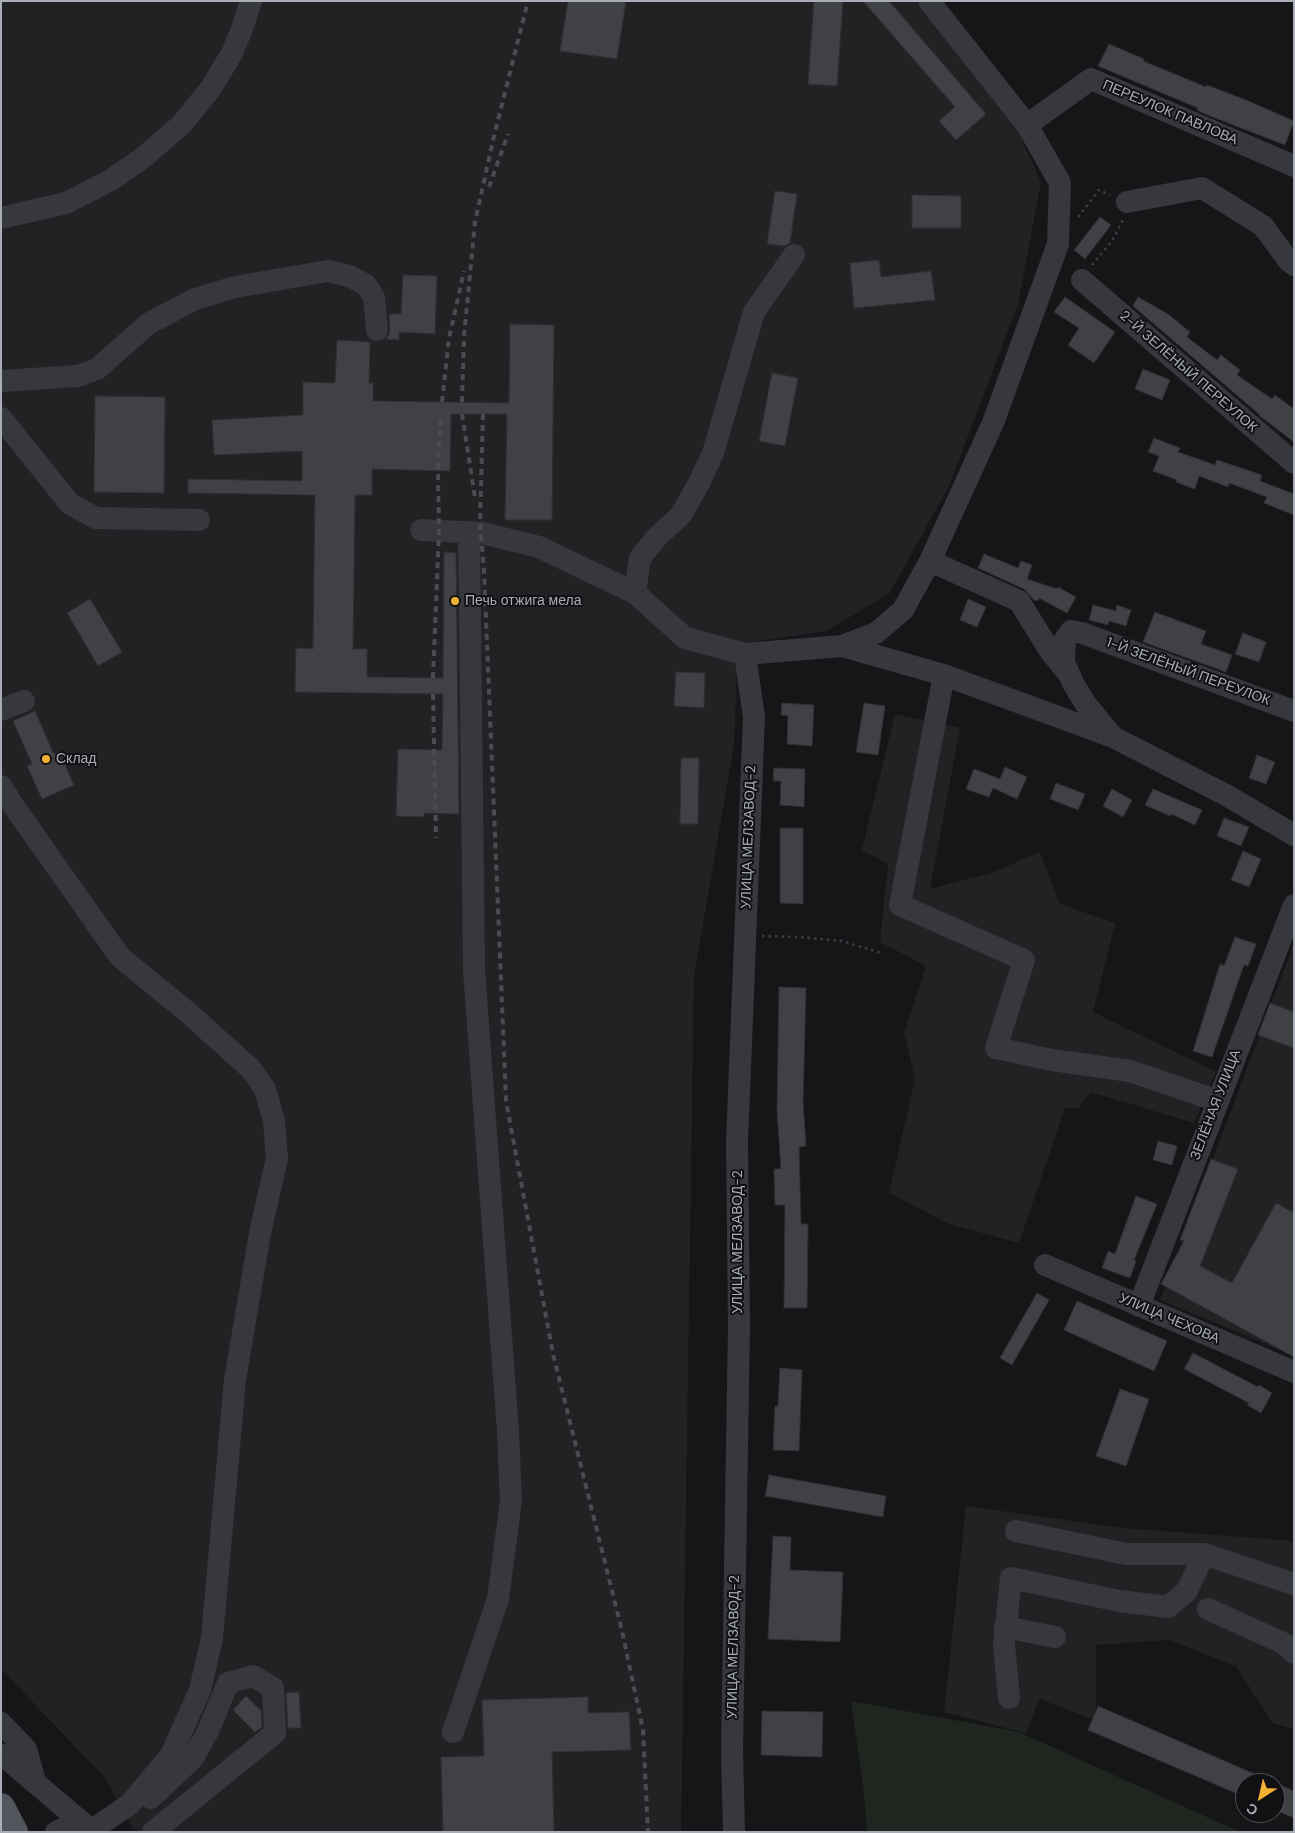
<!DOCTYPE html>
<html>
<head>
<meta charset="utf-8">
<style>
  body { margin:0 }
  #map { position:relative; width:1295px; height:1833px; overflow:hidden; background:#161618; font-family:"DM Sans",sans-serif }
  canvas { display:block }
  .frame { position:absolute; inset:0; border:2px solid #a8adb8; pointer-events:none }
  .north { position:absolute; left:1235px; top:1773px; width:50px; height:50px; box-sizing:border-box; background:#111113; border:1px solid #4d4f55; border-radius:50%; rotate:215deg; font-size:14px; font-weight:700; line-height:20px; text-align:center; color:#a8adb8 }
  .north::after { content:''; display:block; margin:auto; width:18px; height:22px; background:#f2b134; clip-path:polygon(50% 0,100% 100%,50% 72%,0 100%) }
</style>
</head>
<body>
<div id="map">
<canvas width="1295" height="1833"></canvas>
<div class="frame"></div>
<div class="north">С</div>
</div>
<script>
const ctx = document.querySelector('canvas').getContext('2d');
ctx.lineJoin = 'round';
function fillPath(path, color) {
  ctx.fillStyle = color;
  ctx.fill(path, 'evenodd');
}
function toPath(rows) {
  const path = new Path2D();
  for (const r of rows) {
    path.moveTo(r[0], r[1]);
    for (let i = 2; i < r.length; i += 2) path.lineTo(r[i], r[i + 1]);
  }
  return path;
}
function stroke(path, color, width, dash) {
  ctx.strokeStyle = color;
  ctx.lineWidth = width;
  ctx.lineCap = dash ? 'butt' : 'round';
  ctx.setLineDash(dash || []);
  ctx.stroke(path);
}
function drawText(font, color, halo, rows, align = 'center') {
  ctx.font = font + ' "DM Sans",sans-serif';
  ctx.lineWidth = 4;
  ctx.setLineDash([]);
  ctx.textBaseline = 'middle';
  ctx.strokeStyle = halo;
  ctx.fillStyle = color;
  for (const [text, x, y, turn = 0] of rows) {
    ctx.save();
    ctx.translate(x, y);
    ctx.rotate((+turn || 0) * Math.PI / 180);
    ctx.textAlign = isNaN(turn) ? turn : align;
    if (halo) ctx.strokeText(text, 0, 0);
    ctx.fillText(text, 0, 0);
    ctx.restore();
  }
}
fillPath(toPath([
  [1,1,916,1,1010,114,1041,182,1018,304,949,486,889,594,826,631,738,644,734,745,694,976,681,1832,135,1832,105,1778,1,1669],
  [895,714,960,728,930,889,991,873,1040,852,1060,904,1115,923,1093,1012,1216,1072,1194,1123,1091,1092,1078,1108,1065,1108,1019,1243,949,1224,889,1193,915,1079,904,1033,926,966,880,942,888,864,862,850],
  [1294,943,1294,1356,1160,1300],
  [966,1506,1122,1528,1282,1540,1294,1542,1294,1729,1272,1723,1236,1666,1169,1640,1096,1645,1096,1720,1039,1699,1026,1733,944,1712]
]), '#222225');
fillPath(toPath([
  [851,1701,1019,1732,1240,1832,867,1832,864,1793]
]), '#1e261f');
const building = toPath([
  [568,1,626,1,617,59,560,51,568,1],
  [814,1,843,1,837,86,808,84,814,1],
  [863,1,889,1,986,114,956,140,939,121,955,107,863,1],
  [1109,44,1144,59,1143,61,1206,87,1207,85,1246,100,1294,121,1285,145,1205,114,1197,110,1198,108,1098,66,1109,44],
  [775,191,797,194,790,243,784,246,767,244,775,191],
  [912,195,961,196,961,228,912,228,912,195],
  [1100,217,1111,225,1085,259,1074,250,1100,217],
  [879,260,881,277,931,271,935,300,854,308,850,263,879,260],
  [403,275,437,276,435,334,399,332,399,340,386,339,389,335,390,329,389,314,401,314,403,275],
  [1065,297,1115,332,1094,363,1068,345,1079,328,1054,312,1065,297],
  [1138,297,1168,314,1190,332,1187,337,1217,360,1221,355,1240,370,1237,375,1272,399,1275,395,1294,409,1294,442,1264,419,1259,416,1260,415,1133,306,1138,297],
  [510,324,554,325,552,520,505,520,507,414,451,414,450,471,372,469,372,495,355,495,353,649,367,649,367,677,443,678,444,552,456,553,459,814,424,813,424,817,396,816,398,749,442,750,443,694,295,692,296,648,313,649,315,495,188,493,188,479,302,481,302,451,214,455,212,420,303,415,303,382,335,383,337,340,370,342,369,383,373,383,373,401,509,403,510,324],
  [1143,369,1170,380,1162,400,1135,389,1143,369],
  [772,373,798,378,785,446,759,441,772,373],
  [95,396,165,397,164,493,94,492,95,396],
  [1154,438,1180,448,1178,452,1215,465,1217,460,1262,475,1260,481,1294,494,1294,515,1264,503,1267,497,1229,483,1228,487,1199,476,1195,489,1176,482,1177,480,1153,471,1159,456,1148,452,1154,438],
  [984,554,1018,568,1021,561,1032,565,1027,579,1057,589,1058,587,1076,597,1067,613,1039,598,1038,601,1034,600,1024,589,978,568,984,554],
  [90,599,122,652,98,666,67,613,90,599],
  [968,599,986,607,977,627,960,620,968,599],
  [1093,605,1116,611,1117,605,1131,610,1126,626,1109,621,1108,625,1089,620,1093,605],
  [1155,612,1206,631,1201,644,1232,655,1226,672,1143,642,1155,612],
  [1243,633,1266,642,1259,662,1235,654,1243,633],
  [676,672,705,673,704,708,674,706,676,672],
  [782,703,814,705,812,746,787,744,788,716,781,715,782,703],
  [864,703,885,706,878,755,856,752,864,703],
  [35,711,54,754,59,751,74,785,42,799,27,766,32,764,13,721,35,711],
  [1257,755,1275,762,1266,784,1249,778,1257,755],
  [681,758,699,758,698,824,680,824,681,758],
  [1005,767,1027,777,1017,799,993,788,989,797,966,789,974,769,1000,779,1005,767],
  [774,768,805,769,804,807,780,805,781,781,773,781,774,768],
  [1056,783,1085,794,1078,810,1050,799,1056,783],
  [1112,789,1132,800,1123,817,1103,806,1112,789],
  [1153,789,1202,810,1195,825,1171,814,1170,816,1145,805,1153,789],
  [1224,818,1249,827,1241,846,1217,836,1224,818],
  [780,828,803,828,803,904,780,903,780,828],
  [1243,851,1261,859,1249,887,1231,880,1243,851],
  [1235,937,1256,944,1248,966,1244,965,1212,1057,1193,1051,1220,964,1224,966,1235,937],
  [779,987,806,988,803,1101,806,1146,799,1147,801,1224,808,1224,807,1308,784,1308,785,1205,775,1205,774,1169,781,1169,777,1111,779,987],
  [1270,1003,1294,1012,1294,1048,1258,1035,1270,1003],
  [1158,1141,1177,1146,1172,1165,1153,1160,1158,1141],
  [1211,1159,1238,1169,1200,1266,1232,1283,1276,1203,1294,1213,1294,1357,1161,1284,1184,1241,1180,1240,1211,1159],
  [1136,1196,1157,1204,1134,1260,1136,1261,1130,1278,1102,1268,1108,1251,1115,1254,1136,1196],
  [1037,1293,1049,1300,1012,1365,1000,1358,1037,1293],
  [1077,1301,1167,1341,1154,1371,1064,1330,1077,1301],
  [1193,1353,1258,1387,1259,1385,1272,1393,1261,1413,1247,1405,1249,1403,1184,1369,1193,1353],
  [780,1368,802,1370,799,1451,773,1450,775,1406,778,1406,780,1368],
  [1120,1389,1149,1399,1126,1466,1096,1456,1120,1389],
  [769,1475,886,1496,883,1517,765,1496,769,1475],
  [773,1536,791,1537,790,1570,843,1572,840,1642,768,1639,773,1536],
  [299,1692,301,1728,288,1728,286,1693,299,1692],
  [246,1696,261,1711,262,1727,255,1732,233,1710,246,1696],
  [588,1697,588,1713,629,1712,631,1750,552,1752,554,1832,443,1832,441,1757,484,1756,482,1700,588,1697],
  [1098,1706,1294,1791,1294,1818,1275,1810,1275,1783,1245,1783,1245,1797,1088,1730,1098,1706],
  [762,1711,823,1712,822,1757,761,1755,762,1711]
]);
fillPath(building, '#404145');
stroke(building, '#303034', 1);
stroke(toPath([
  [1078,217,1099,190,1110,195],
  [1092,265,1112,241,1123,220],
  [762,936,798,937,842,941,881,953]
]), '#3d3f44', 2.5, [2.5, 4]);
stroke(toPath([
  [1027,125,1091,79,1294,166],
  [1127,202,1202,188,1263,226,1288,260,1294,265],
  [1,218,66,203,111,180,144,157,182,124,211,88,232,53,242,29,251,1],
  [1082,280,1294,463],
  [1,381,78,376,97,369,148,324,195,299,235,287,328,271,349,276,366,285,374,297,377,330],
  [1,418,70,504,96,518,199,520],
  [421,530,482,533,539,547,635,593,685,638,745,654,842,646,876,633,903,610,930,561,993,423,1058,244,1060,183,1027,125,929,1],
  [930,561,1019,601,1050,651,1068,673],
  [635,593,640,558,657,537,681,515,699,483,713,453,754,312,794,255],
  [842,646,944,675,1113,737,1226,795,1294,835],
  [944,675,900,905,1024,960,996,1048,1052,1060,1130,1071,1218,1101],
  [1,710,24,701],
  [1112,736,1085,703,1073,683,1064,662,1065,639,1071,631,1082,633,1294,711],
  [1,786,15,808,120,957,185,1010,251,1069,265,1089,274,1121,277,1158,260,1233,235,1380,212,1638,200,1690,171,1755,130,1804,92,1830,66,1827,56,1832],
  [1045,1265,1294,1372],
  [1139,1306,1294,905],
  [1016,1531,1126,1554,1204,1554,1294,1584],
  [1208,1609,1283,1643,1294,1653],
  [1005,1627,1055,1637],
  [1009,1698,1004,1645,1011,1578,1119,1601,1168,1607,1187,1591,1204,1554],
  [1,1723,26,1749,35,1782],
  [453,1732,498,1599,511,1500,508,1431,474,970,469,532],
  [1,1754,92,1831],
  [151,1798,193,1758,208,1731,228,1683,253,1676,273,1688,275,1733,153,1832],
  [734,1832,732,1752,739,1325,737,1142,754,717,745,654]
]), '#37383d', 22);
stroke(toPath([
  [1,1807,14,1832]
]), '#53555c', 28);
stroke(toPath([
  [489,187,508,134],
  [442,402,449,338,464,271],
  [462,402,464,337,475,222,494,136,528,1],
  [462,414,475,498],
  [483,414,480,523,484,571,506,1101,553,1354,622,1631,643,1730,648,1832],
  [433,678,439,531,438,471,441,413],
  [433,694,436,838]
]), '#4a4c52', 4, [6, 5]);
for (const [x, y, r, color] of [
  [455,601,5,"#f2b134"],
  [46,759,5,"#f2b134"]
]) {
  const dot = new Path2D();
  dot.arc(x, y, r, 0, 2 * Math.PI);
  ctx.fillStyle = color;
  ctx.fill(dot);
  stroke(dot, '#111113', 2);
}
drawText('14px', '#a8adb8', '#111113', [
  ["ПЕРЕУЛОК ПАВЛОВА",1170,113,23],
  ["2-Й ЗЕЛЁНЫЙ ПЕРЕУЛОК",1188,372,41],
  ["1-Й ЗЕЛЁНЫЙ ПЕРЕУЛОК",1188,672,20],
  ["УЛИЦА МЕЛЗАВОД-2",749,837,-88],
  ["ЗЕЛЁНАЯ УЛИЦА",1216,1105,-69],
  ["УЛИЦА МЕЛЗАВОД-2",738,1242,-90],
  ["УЛИЦА ЧЕХОВА",1169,1319,23],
  ["УЛИЦА МЕЛЗАВОД-2",734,1647,-89]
]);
drawText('14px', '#a8adb8', '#111113', [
  ["Печь отжига мела",465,601],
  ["Склад",56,759]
], 'left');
</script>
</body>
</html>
